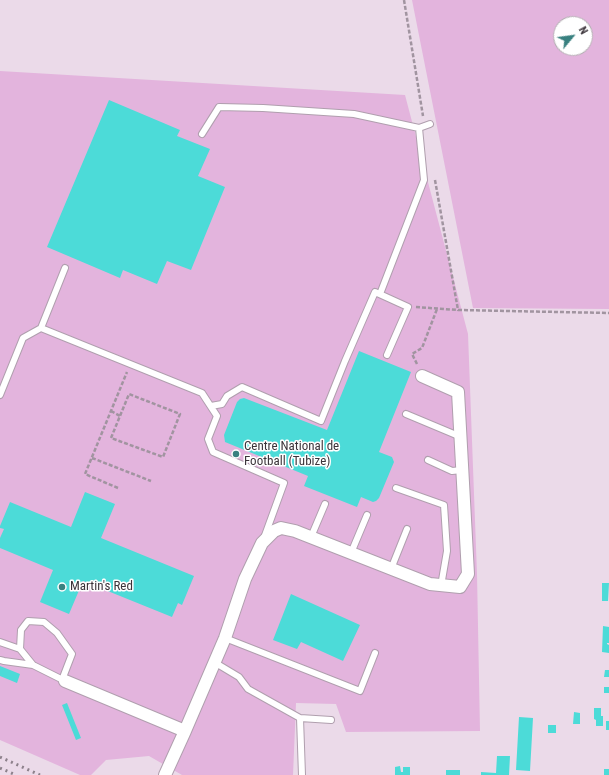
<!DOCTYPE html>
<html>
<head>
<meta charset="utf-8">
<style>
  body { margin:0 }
  #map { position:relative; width:609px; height:775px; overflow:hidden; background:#ebdae9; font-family:"Roboto Condensed",sans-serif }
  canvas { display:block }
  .north { position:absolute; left:553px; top:16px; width:40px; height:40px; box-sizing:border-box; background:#fff; border:1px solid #b1aeb0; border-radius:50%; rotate:61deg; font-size:11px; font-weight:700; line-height:16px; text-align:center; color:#3b343a }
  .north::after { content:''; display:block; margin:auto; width:14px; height:18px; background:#398180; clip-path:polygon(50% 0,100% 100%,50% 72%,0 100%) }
</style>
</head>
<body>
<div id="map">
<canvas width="609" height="775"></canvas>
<div class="north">N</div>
</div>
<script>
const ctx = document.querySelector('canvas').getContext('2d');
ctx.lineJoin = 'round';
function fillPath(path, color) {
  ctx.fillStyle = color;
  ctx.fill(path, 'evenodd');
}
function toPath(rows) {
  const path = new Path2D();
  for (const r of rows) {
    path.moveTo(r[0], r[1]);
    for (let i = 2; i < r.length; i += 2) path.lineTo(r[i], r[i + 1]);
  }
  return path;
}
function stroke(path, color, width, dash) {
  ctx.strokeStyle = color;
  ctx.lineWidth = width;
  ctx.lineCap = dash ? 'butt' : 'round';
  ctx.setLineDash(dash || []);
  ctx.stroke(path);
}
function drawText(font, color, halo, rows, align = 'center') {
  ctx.font = font + ' "Roboto Condensed",sans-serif';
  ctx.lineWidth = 3;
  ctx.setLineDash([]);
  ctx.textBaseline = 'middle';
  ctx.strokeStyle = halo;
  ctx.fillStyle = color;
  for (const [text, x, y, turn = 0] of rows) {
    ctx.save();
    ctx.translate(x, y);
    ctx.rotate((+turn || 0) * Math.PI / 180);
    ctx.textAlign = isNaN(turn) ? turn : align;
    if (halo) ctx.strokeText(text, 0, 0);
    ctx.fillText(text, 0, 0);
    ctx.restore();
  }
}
fillPath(toPath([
  [412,0,609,0,609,309,473,308],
  [561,24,585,24,585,48,561,48],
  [0,71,405,95,468,334,477,574,480,731,346,732,336,704,296,703,293,775,182,775,149,756,106,760,91,775,80,775,0,740]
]), '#e3b4dd');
fillPath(toPath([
  [109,100,180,130,177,136,210,149,198,176,225,187,191,270,167,261,157,284,123,270,120,278,47,247],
  [359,351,411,372,379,452,392,457,394,462,379,498,376,501,373,502,361,497,357,507,304,486,308,476,225,442,224,435,237,402,240,399,244,398,327,430],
  [85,492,115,504,101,538,194,576,182,605,178,603,172,617,83,581,69,614,40,602,53,570,0,548,0,538,4,529,0,528,0,526,10,502,71,527],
  [602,583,609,583,608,601,602,601],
  [291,594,360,625,343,661,301,642,297,649,273,640],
  [603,626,609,627,609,643,607,643,607,644,609,645,609,653,602,652],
  [0,666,20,674,17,683,0,676],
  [605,670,609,670,609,677,604,677],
  [604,687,609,687,609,693,604,693],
  [67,703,81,738,76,740,62,705],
  [594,708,601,708,601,716,603,716,603,726,596,726,596,720,594,719],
  [574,712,580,713,580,724,573,724],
  [519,717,533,718,530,771,516,770],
  [606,721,609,721,609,730,606,730],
  [548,725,556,725,556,733,548,733],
  [497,756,510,756,509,775,481,775,481,772,496,773],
  [400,766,401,772,403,772,403,767,410,767,410,775,395,775,395,767],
  [604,769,609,769,609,775,604,775],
  [446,770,460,770,460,775,446,775]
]), '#4cdbd8');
const lane = toPath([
  [419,128,430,124],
  [202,134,219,107,263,108,354,114,419,128,424,180,380,294],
  [41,328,65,268],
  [0,395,23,338,41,328,202,393,217,416,208,439,213,452,284,483,264,538],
  [211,406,222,404,227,396,242,387,321,421,345,361,375,292,408,307,387,355],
  [406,414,461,437],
  [428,460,452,471,462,470],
  [396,488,444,505,447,551,441,586],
  [311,537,325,504],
  [351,553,367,515],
  [391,569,407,529],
  [225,638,360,691,375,653],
  [0,642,20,649,33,665,65,681],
  [20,649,21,630,28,621,44,622,57,633,72,654,62,680],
  [0,660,4,661,33,665],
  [214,662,239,677,248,689,300,718,302,775],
  [300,718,331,720]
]);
const street = toPath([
  [65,681,185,731,165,775],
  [185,731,225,638,245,579,262,543,274,531,281,528,295,531,430,584,460,587,468,574,458,392,422,376]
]);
stroke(lane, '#b09fae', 8);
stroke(street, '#b09fae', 14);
stroke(toPath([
  [404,0,423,116],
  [435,180,458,310,609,313],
  [416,307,458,310],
  [417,364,412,354,422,348,437,309],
  [111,411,120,416,111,438,163,457,180,414,129,394,120,416],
  [92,458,151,481],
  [118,488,85,474,127,372]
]), '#a194a0', 2.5, [4, 2]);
stroke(lane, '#fff', 6);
stroke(street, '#fff', 12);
stroke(toPath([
  [0,757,40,775],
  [0,768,16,775]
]), '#8d818b', 3, [2, 4]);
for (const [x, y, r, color] of [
  [236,454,4,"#398180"],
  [62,587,4,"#398180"]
]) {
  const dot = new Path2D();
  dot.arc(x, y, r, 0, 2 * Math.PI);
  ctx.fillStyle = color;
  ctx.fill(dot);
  stroke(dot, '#fff', 1.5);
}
drawText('13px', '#3b343a', '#fff', [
  ["Centre National de",244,447],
  ["Football (Tubize)",244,462],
  ["Martin's Red",70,587]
], 'left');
</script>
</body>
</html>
